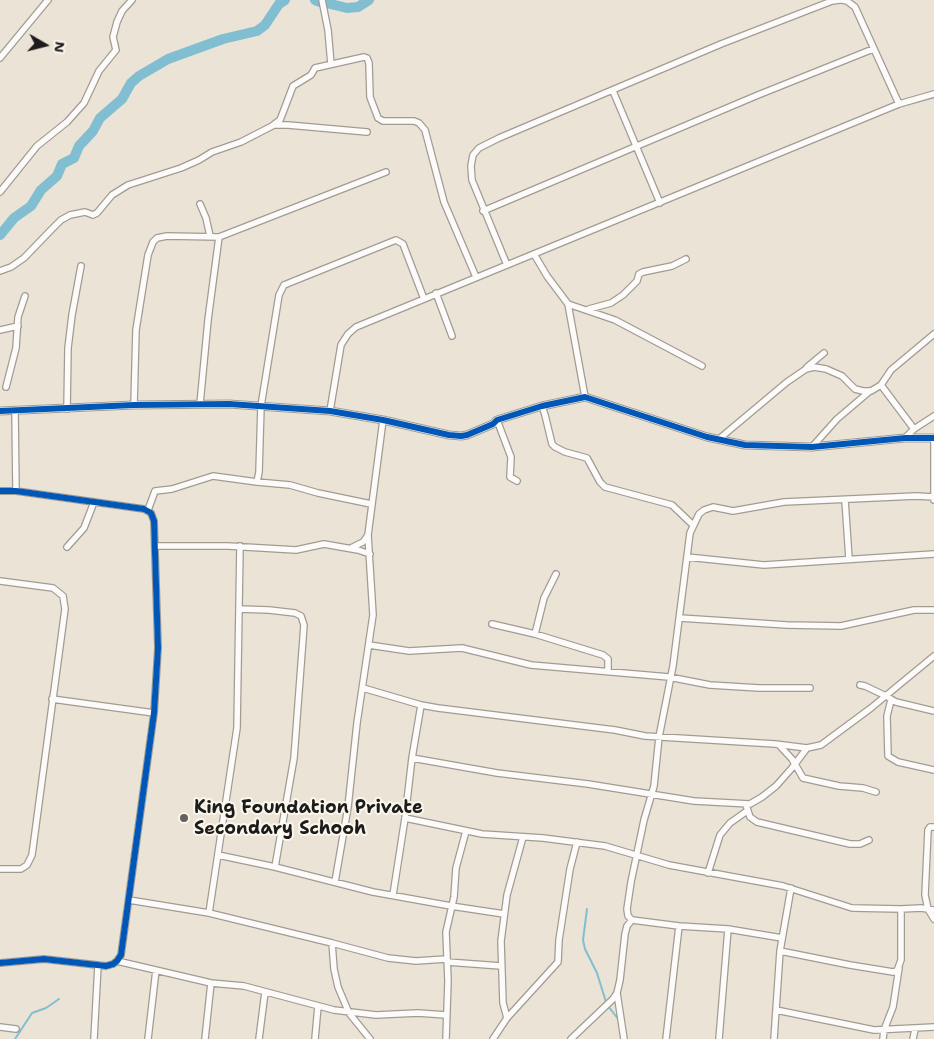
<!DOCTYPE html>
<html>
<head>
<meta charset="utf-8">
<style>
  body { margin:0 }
  #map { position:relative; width:934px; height:1039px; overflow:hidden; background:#ebe4d6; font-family:"Shantell Sans",sans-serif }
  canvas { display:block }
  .north { position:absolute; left:20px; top:20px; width:50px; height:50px; -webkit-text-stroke:4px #fbf7ec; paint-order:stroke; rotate:98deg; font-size:14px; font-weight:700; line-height:20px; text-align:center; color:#1c1c1c }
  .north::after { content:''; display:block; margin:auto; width:18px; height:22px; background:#1c1c1c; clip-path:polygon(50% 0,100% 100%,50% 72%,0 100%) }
</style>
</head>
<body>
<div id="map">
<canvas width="934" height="1039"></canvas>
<div class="north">N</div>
</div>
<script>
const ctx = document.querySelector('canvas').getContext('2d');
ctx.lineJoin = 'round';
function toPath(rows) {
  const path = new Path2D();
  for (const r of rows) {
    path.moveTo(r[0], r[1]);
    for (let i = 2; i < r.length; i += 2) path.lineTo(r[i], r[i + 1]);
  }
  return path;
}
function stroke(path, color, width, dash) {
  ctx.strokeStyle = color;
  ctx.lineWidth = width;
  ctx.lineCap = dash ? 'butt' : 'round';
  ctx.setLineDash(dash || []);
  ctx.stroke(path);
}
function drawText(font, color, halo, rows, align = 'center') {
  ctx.font = font + ' "Shantell Sans",sans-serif';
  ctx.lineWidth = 4;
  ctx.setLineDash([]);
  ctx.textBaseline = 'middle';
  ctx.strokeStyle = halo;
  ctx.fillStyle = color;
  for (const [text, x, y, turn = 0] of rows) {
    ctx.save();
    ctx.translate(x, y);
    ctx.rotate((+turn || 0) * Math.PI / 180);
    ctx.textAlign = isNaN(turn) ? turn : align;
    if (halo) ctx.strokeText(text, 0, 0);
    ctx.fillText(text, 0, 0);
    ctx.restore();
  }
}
stroke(toPath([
  [587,909,583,940,585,949,597,973,606,1002],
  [608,1006,619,1020],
  [15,1039,32,1013,46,1008,59,999]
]), '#81bed2', 2);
stroke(toPath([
  [315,0,320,2],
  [326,3,347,8,358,7,369,0],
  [0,235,14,218,31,206,41,190,57,176,62,164,74,158,79,146,93,131,100,118,122,99,131,83,139,76,168,59,223,39,257,31,265,25,279,4,285,0]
]), '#81bed2', 10);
const minor = toPath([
  [322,0,328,30,331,64],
  [842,0,847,1,855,7,899,104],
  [0,58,48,0],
  [613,91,660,203],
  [274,125,288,125,367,132],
  [0,192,37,146,67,122,84,103,99,71,116,50,113,37,117,22,122,11,132,0],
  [200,204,206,218,210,236],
  [483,211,758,95,873,49],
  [219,237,386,172],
  [534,254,547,276,568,304,585,397],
  [507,265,472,180,471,166,473,155,479,148,499,138,721,44,832,1,840,0],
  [0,271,11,267,24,258,51,230,61,220,70,215,85,212,93,215,97,213,112,195,128,185,181,168,199,160,212,152,241,142,272,126,280,120,282,115,293,86,311,75,315,68,364,57,367,58,369,63,370,97,378,118,383,121,414,121,419,123,425,130,444,202,476,277],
  [436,293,452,336],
  [568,304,615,320,702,366],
  [589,309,611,303,623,295,637,281,639,274,643,272,672,266,686,259],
  [0,330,18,326],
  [807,367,824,353],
  [881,385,914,429],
  [6,387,16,348,18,317,25,296],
  [134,405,136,330,148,255,153,242,157,238,167,236,219,237,208,320,200,404],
  [542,406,545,415,552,444,555,447,565,452,587,458,600,482,605,487,672,505,693,525],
  [67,409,68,348,72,315,81,266],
  [15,410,16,491],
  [330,411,341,345,348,334,356,327,899,104,934,94],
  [497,420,511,457,510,477,517,481],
  [905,438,914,429,934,416],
  [934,438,934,500],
  [719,439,787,382,806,369,814,367,826,369,842,376,855,389,863,391,871,391,881,385,891,370,934,334],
  [812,447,837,419,870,391],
  [257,482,259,472,261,406,279,295,284,285,396,240,403,244,424,299],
  [0,491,16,491,144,509,151,513,154,521,158,648,154,713,121,955,117,961,113,964,106,966,44,959,0,963],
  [845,500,849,559],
  [148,510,155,491,172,489,213,476,257,482,290,485,318,493,371,504],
  [155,546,228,546,296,550,324,544,358,550,370,554],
  [67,547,84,528,94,502],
  [351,548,363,542,368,535],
  [687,557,764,565,934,554],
  [0,581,53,588,63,596,65,609,32,855,27,865,21,869,0,869],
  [239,609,269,610,295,613,301,616,304,625,294,758,275,867],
  [680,618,787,625,841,626,914,610,934,610],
  [492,624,535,634,603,655,608,659,608,671],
  [535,634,544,598,556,574],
  [369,645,409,651,462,648,531,665,669,677,710,685,759,688,810,688],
  [860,685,865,686,886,696,896,702,934,711],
  [363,688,421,705,438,708,615,730,645,736,775,744,807,748],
  [52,699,154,713],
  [891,700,887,716,888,756,898,762,934,770],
  [779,745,792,759,803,778,839,786,863,788,876,792],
  [412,758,497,773,588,784,694,801,750,804,762,797,776,786,792,768,807,748,821,745,871,708,934,656],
  [746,805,750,817,757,822,850,844,860,844,869,840],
  [405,818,482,834,543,838,605,846,669,865,783,886,852,908,901,909,921,908,934,910],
  [934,827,930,827,928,830,925,895,928,909,934,919],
  [218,855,275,867,373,892,451,906,504,914],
  [708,873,720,835,730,823,747,811],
  [335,882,348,807,357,723,373,615,368,535,383,420],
  [393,895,405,818,412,758,421,705],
  [129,900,209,913,332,943,388,958,416,961,446,959],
  [209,913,237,728,240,546],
  [632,920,628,916,627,909,631,882,644,820,654,786,659,737,673,666,690,533,699,514,704,510,713,507,733,511,784,502,916,496,934,497],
  [332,943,334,969,338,987,349,1013,370,1039],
  [780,951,850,965,893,972,897,971,901,960,901,909],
  [117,961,211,983,244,986,334,1010,376,1015,418,1013,446,1015],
  [447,962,501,966],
  [617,993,624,1039],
  [776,1010,874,1030,934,1027],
  [507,1018,503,1003,501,941,507,895,523,837],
  [0,1027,16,1029],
  [94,1039,98,965],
  [148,1039,156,970],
  [205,1039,211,983],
  [259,1039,265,992],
  [315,1039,318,1006],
  [446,1039,448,981,446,932,454,897,456,868,466,831],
  [493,1039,507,1018,558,962,559,940,570,869,577,842],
  [571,1039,613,999,617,993,620,980,625,934,627,926,632,920,679,926,728,929,782,938],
  [666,1039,679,926],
  [719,1039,728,929],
  [774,1039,780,951,791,888],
  [883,1039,884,1030,893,1007,899,968],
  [913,1039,915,1029]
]);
const tertiary = toPath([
  [0,411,134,405,229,404,330,411,383,420,449,435,461,436,467,435,493,424,497,420,542,406,585,397,707,437,745,445,812,447,905,438,934,438]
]);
stroke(minor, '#a09c94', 8);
stroke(tertiary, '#a09c94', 9);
stroke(minor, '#fcfbf9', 5.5);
stroke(tertiary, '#fcfbf9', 7);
stroke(toPath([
  [0,411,134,405,229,404,330,411,383,420,449,435,461,436,467,435,493,424,497,420,542,406,585,397,707,437,745,445,812,447,905,438,934,438],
  [0,491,16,491,144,509,151,513,154,521,158,648,154,713,121,955,117,961,113,964,106,966,44,959,0,963]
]), '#0057b8', 6);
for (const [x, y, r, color] of [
  [184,818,5,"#64625d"]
]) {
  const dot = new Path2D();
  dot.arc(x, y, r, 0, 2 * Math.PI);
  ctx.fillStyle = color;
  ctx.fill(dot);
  stroke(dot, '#fbf7ec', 2);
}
drawText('bold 18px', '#1c1c1c', '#fbf7ec', [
  ["King Foundation Private",194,808],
  ["Secondary Schooh",194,829]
], 'left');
</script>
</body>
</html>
